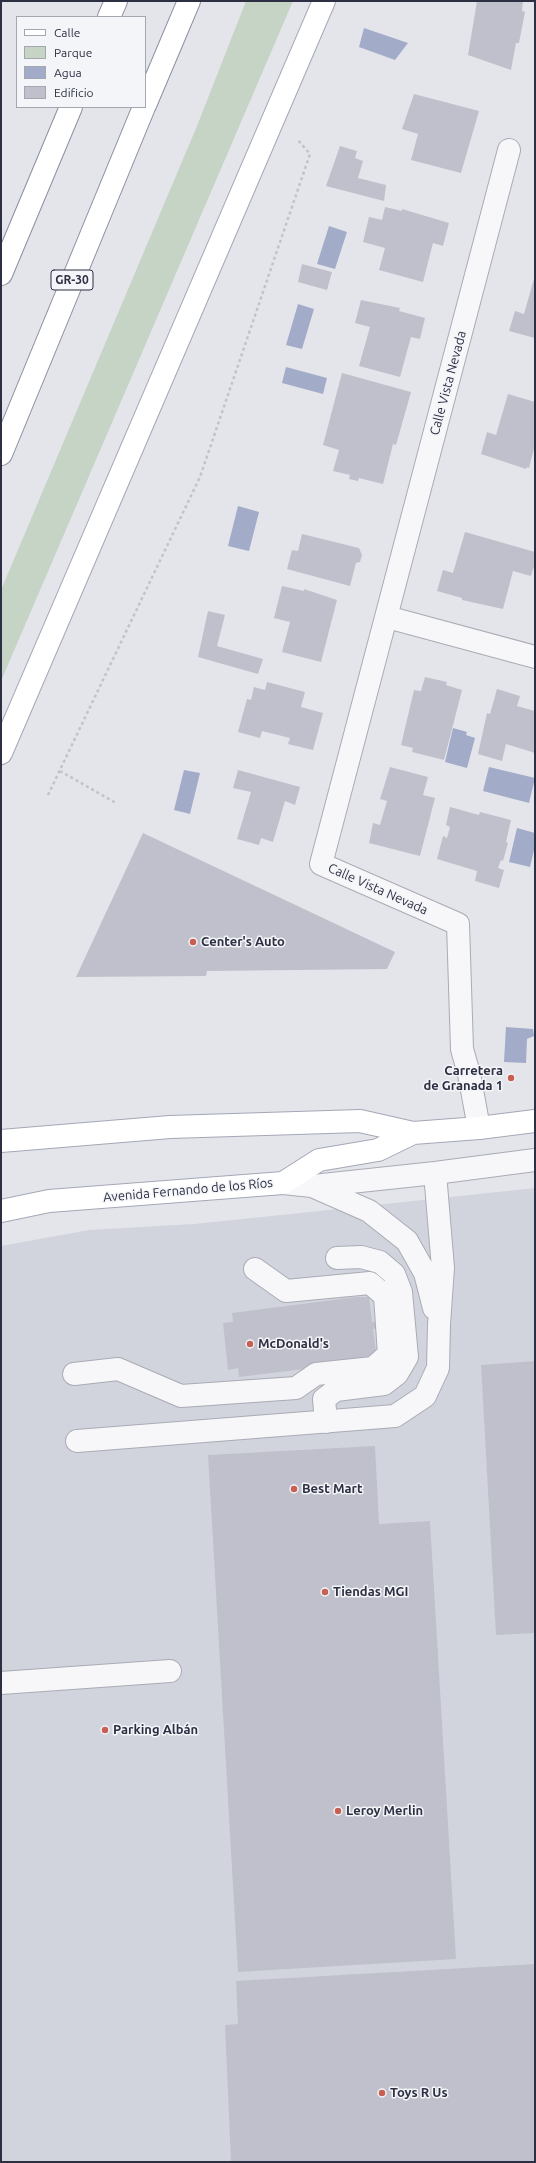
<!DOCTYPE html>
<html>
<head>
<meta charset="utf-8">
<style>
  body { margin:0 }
  #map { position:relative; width:536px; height:2163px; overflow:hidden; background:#e4e5eb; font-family:Ubuntu,sans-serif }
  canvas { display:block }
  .frame { position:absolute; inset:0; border:2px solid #2d2f43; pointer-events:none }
  .legend { position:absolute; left:16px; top:16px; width:130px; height:92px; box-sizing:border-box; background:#f4f5f8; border:1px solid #a4a6b0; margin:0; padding:5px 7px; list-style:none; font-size:12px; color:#2d2f43 }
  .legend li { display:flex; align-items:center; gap:8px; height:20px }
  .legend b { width:20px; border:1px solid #a4a6b0 }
</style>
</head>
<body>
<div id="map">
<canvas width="536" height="2163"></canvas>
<div class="frame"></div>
<ul class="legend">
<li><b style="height:5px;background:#fff"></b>Calle</li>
<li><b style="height:11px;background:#c6d4c6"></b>Parque</li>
<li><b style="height:11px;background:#a2abc8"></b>Agua</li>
<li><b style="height:11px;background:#bfc0cb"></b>Edificio</li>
</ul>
</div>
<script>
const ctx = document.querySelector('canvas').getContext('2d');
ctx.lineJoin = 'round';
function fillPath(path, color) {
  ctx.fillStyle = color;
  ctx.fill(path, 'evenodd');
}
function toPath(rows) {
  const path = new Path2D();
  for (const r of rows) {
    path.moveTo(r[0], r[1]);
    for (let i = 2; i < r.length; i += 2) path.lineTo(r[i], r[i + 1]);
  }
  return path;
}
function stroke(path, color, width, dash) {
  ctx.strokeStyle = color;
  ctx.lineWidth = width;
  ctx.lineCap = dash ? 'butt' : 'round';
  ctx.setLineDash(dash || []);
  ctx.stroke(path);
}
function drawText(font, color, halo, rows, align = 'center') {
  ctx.font = font + ' Ubuntu,sans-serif';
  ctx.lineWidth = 3;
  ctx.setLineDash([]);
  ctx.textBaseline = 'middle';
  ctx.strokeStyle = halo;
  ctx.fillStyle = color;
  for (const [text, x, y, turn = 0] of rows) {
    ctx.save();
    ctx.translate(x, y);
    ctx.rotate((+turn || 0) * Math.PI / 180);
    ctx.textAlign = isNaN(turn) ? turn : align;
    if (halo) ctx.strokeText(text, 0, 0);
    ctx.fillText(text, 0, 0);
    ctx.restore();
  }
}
fillPath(toPath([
  [535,1188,535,2162,1,2162,1,1246,89,1230,194,1224,291,1214]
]), '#d2d4dd');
fillPath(toPath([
  [246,1,293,1,1,681,1,590,197,126]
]), '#c6d4c6');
fillPath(toPath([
  [364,28,408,43,395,60,359,47],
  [329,226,347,232,335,269,317,264],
  [298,304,314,309,302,349,286,345],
  [286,367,327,378,323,394,282,383],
  [238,506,259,512,249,551,228,546],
  [453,728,467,732,466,735,475,738,467,768,445,762],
  [489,767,535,778,529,803,483,791],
  [184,770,200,773,190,814,174,810],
  [517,828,535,833,535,846,530,867,509,862],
  [506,1027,533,1029,534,1036,527,1039,526,1063,504,1062]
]), '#a2abc8');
fillPath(toPath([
  [477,1,523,1,522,11,525,12,519,43,516,43,511,70,468,55],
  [414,94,479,111,461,173,411,160,418,134,402,129],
  [340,146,357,151,355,158,363,161,358,178,386,185,384,201,326,186],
  [385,207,402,211,402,209,449,223,443,246,433,243,423,282,379,270,385,248,363,242,369,217,382,220],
  [302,264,332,272,327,290,298,282],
  [535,275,535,338,509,331,515,311,524,314],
  [361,300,400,308,399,311,425,318,420,339,411,337,400,377,359,366,370,327,355,323],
  [342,373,411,392,396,445,393,444,383,484,359,478,358,481,349,479,350,475,333,471,339,450,323,445],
  [508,394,535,402,535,445,529,468,527,467,526,469,481,454,487,432,496,435],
  [465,532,535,552,535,563,531,576,513,571,503,609,462,600,462,598,437,591,443,570,453,573],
  [302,534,359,548,362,555,360,562,356,563,350,586,287,569,292,550,298,551],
  [282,586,304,591,304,589,337,600,321,662,282,652,290,622,274,618],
  [208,611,225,615,217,646,263,659,258,674,198,657],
  [425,677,447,682,446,685,462,690,444,760,412,752,413,748,401,745,414,690,421,691],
  [267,682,305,692,301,707,323,713,313,750,288,744,290,738,262,731,260,738,238,732,247,699,251,700,254,687,265,690],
  [497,689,520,696,517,706,535,711,535,753,506,744,502,761,478,754,487,713,490,714],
  [390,767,428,777,423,795,435,798,420,856,369,843,373,823,380,825,387,801,380,799],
  [238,770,300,787,295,805,285,801,273,842,261,838,259,845,237,839,251,792,233,788],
  [450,807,479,815,480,812,511,820,506,842,508,843,503,861,501,860,498,868,504,870,499,888,475,881,477,871,437,859,443,836,447,838,450,827,446,825],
  [143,833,395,952,387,969,207,971,206,976,76,977],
  [356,1297,369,1297,372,1322,381,1321,381,1328,373,1329,377,1360,239,1377,238,1368,228,1370,223,1323,233,1322,232,1313],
  [535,1361,535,1633,496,1635,481,1365],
  [375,1446,379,1524,430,1521,456,1959,238,1972,208,1455],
  [535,1964,535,2162,231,2162,225,2025,238,2024,236,1981]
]), '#bfc0cb');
const minor = toPath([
  [387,617,535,657],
  [479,1128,469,1074,462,1049,458,924,321,864,509,150],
  [283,1183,312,1186,369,1211,407,1241,425,1273,434,1308],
  [313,1186,435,1173,535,1160],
  [74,1374,118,1369,181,1396,296,1388,316,1374,373,1368,389,1354,385,1296,370,1283,286,1291,255,1269],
  [326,1422,324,1399,336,1390,384,1384,397,1374,407,1357,401,1292,394,1274,380,1262,361,1257,337,1258],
  [77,1441,395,1416,425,1396,438,1368,439,1324,443,1268,435,1173],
  [1,1683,170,1671]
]);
const major = toPath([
  [1,753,324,1],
  [1,1141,170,1127,360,1121,413,1133,479,1128,535,1121],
  [1,1211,49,1201,283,1183,319,1160,378,1150,413,1133]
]);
const highway = toPath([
  [109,17,116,1],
  [145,105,189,1],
  [1,274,71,107],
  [1,454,144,107]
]);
stroke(minor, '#a9abb5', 24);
stroke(major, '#a4a7b6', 24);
stroke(highway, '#8c8fa1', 24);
stroke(toPath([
  [60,771,116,803],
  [48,795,200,477,310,154,297,139]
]), '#c2c3ca', 2.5, [3, 3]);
stroke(minor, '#f7f7f9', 22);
stroke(major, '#fff', 22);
stroke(highway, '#fff', 22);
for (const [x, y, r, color] of [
  [193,942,4,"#c75f53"],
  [511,1078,4,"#c75f53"],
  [250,1344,4,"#c75f53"],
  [294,1489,4,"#c75f53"],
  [325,1592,4,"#c75f53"],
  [105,1730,4,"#c75f53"],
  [338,1811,4,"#c75f53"],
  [382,2093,4,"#c75f53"]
]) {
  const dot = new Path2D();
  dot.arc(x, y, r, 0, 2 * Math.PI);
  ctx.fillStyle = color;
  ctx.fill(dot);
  stroke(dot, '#f4f5f8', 1.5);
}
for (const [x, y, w] of [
  [72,280,42]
]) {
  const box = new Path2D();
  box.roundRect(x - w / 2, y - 10, w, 20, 3);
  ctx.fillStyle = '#f4f5f8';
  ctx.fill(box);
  stroke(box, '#2d2f43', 1);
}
drawText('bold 12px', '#2d2f43', null, [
  ["GR-30",72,280]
]);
drawText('13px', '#2d2f43', '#f4f5f8', [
  ["Calle Vista Nevada",448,383,-75],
  ["Calle Vista Nevada",378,889,24],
  ["Avenida Fernando de los Ríos",188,1190,-5]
]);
drawText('bold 13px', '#2d2f43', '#f4f5f8', [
  ["Center's Auto",201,942],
  ["Carretera",503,1071,"right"],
  ["de Granada 1",503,1086,"right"],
  ["McDonald's",258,1344],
  ["Best Mart",302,1489],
  ["Tiendas MGI",333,1592],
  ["Parking Albán",113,1730],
  ["Leroy Merlin",346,1811],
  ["Toys R Us",390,2093]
], 'left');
</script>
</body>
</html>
